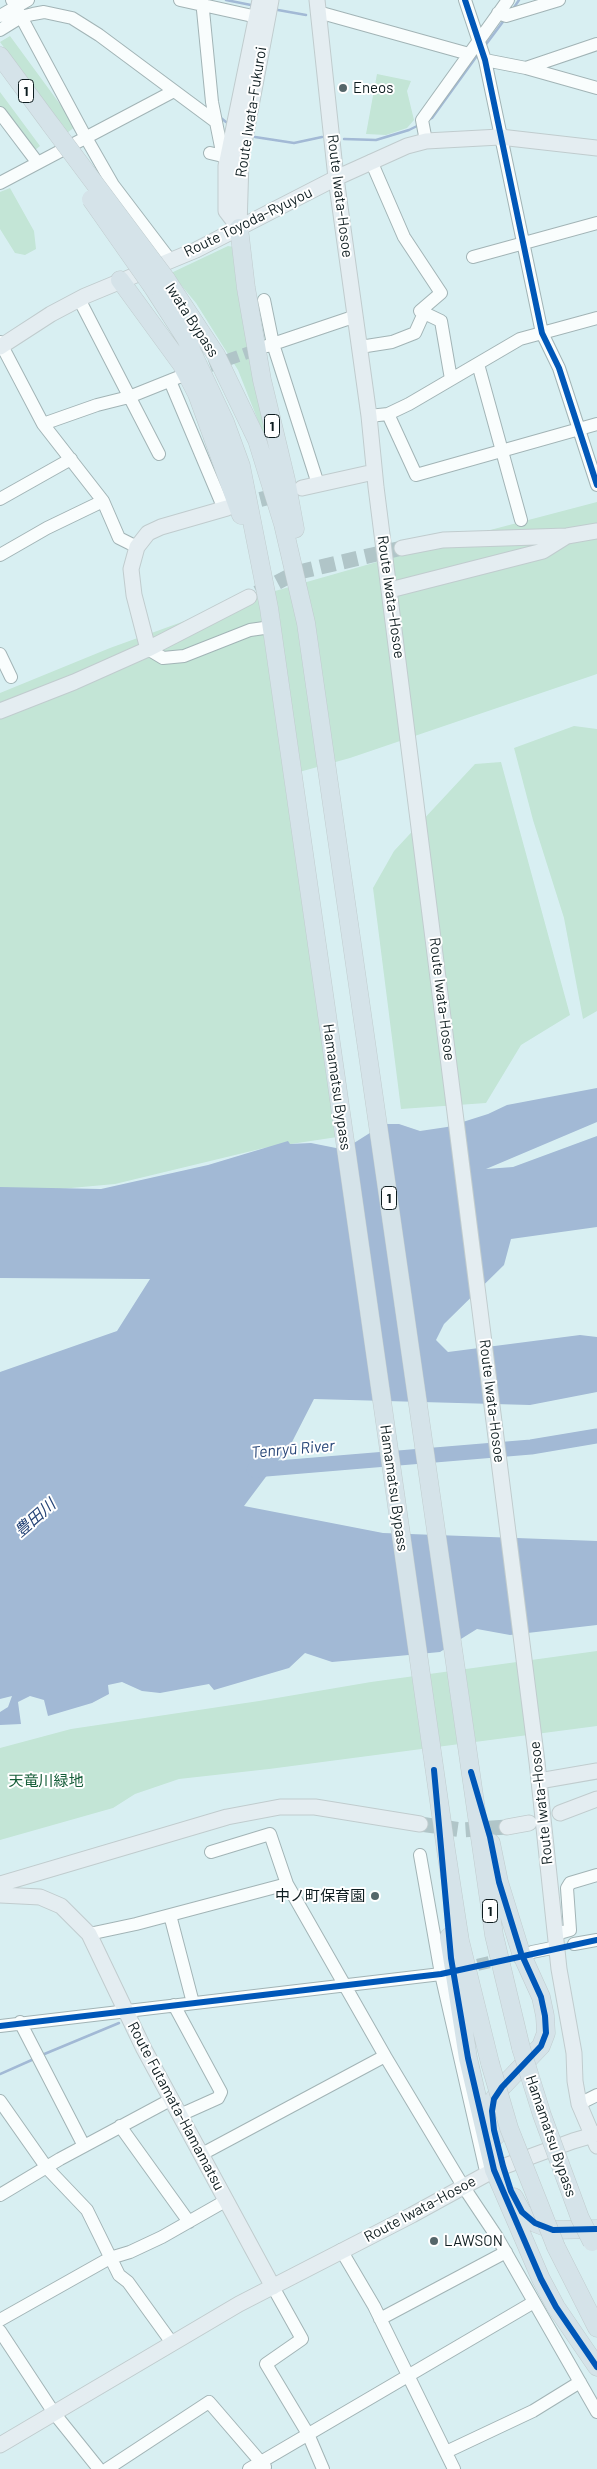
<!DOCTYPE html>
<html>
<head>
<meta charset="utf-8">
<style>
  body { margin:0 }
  canvas { display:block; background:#d8eff2 }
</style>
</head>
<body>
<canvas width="597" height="2469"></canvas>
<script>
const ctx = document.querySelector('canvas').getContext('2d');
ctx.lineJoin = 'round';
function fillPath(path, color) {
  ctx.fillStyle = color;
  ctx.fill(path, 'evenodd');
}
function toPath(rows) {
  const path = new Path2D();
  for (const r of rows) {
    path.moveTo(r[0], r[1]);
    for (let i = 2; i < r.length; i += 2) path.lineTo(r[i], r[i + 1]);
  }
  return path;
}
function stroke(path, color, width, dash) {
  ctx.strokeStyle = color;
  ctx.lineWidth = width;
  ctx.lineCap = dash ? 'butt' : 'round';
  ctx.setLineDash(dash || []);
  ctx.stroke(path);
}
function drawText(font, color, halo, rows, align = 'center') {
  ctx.font = font + ' Barlow,"Noto Sans JP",sans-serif';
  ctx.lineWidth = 4;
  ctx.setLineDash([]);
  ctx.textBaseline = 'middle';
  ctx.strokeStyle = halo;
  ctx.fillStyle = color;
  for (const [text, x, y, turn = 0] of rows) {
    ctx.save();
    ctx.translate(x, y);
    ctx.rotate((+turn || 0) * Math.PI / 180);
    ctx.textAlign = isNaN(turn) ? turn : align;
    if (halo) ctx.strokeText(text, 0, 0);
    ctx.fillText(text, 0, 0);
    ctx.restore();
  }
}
fillPath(toPath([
  [10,36,76,126,67,133,0,42],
  [377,74,411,81,407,91,414,120,407,128,386,135,366,134],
  [0,92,40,146,30,154,0,113],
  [10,188,34,231,36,249,25,255,15,253,0,229,0,192],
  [228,246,234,247,272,456,238,370,196,303,171,273],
  [597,502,597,674,350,758,292,774,344,1136,264,1148,115,1184,60,1189,0,1188,0,693,110,648,240,601,475,534],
  [574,726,597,729,597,1011,583,1019,564,918,533,820,514,748],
  [501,762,570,1015,521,1045,486,1103,401,1109,373,888,394,851,475,764],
  [597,1651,597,1726,269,1769,179,1779,135,1794,113,1808,0,1840,0,1748,71,1729,259,1701,371,1682]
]), '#c3e5d6');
fillPath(toPath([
  [597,1088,597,1122,486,1169,513,1167,597,1136,597,1227,511,1239,504,1265,444,1324,436,1340,448,1352,580,1335,597,1337,597,1392,530,1405,314,1399,292,1442,244,1506,383,1533,597,1541,597,1625,510,1635,477,1629,440,1652,398,1656,332,1662,305,1653,289,1668,214,1690,209,1684,160,1693,142,1691,122,1682,108,1685,109,1694,92,1703,48,1716,44,1700,30,1696,18,1702,21,1724,0,1725,0,1712,8,1707,12,1696,0,1699,0,1372,117,1331,150,1279,0,1278,0,1187,101,1189,208,1165,288,1141,290,1144,311,1143,336,1148,354,1143,384,1124,399,1124,420,1131,447,1127,488,1114,507,1105]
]), '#a2b9d5');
stroke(toPath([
  [226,0,251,5],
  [513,9,519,0],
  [278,10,306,15],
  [484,47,505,19],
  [221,118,226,122],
  [428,120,432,118,479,53],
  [255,137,294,143,322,137],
  [344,139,376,140,409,130,419,125],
  [42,2055,119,2023],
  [0,2074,34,2059]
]), '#a2b9d5', 2.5);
stroke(toPath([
  [254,1470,531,1447,597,1436]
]), '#a2b9d5', 15);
stroke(toPath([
  [193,372,264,347],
  [460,1969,528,1953]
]), '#b0c5c8', 12, [12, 6]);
stroke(toPath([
  [238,505,286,493],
  [257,593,295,573,402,548],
  [420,1824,462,1830,507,1827]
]), '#b0c5c8', 15, [15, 8]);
const minor = toPath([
  [12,0,85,136,113,185,170,260],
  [180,0,257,17],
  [202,0,212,102,223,157],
  [465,0,485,60,542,333,559,368,597,485],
  [318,12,469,54],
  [498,13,506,16,559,0],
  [0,16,28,0],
  [0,30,21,17,33,14,44,12,72,18,99,35,216,122],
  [485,60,526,68,597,44],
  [526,68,597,88],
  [0,113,37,162],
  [426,141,422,120,508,0],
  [210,153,227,157],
  [371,161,404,237,441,293,420,311,441,321,451,379],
  [0,183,174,91],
  [473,257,597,223],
  [79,299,159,454],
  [264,300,273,344,318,484],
  [0,342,43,424,103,501,119,538,137,547],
  [267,346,356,316],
  [360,347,392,342,415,333,424,313],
  [478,364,521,520],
  [170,381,224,509],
  [388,414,416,475,597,424],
  [369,416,388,414,409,404,520,339,597,318],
  [43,424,97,405,129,397,179,377],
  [0,499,71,459],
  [0,555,47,528,103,501],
  [148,649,163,658,184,656,250,630,271,627],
  [0,654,11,677],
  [420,1855,441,1974,485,2167],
  [170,1915,193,2003],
  [89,1934,136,1924,287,1884],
  [556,1934,570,1930,567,1888,570,1883,597,1875],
  [574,1944,597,1940],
  [532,1952,552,1948],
  [174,2005,221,2092,218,2098,180,2115],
  [20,2022,84,2146],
  [0,2026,441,1974],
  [385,2056,463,2186,497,2237,597,2412],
  [0,2101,47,2168,87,2210,119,2275,128,2282,172,2343],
  [579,2104,597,2095],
  [120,2126,189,2222],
  [202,2154,385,2056,287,1884,270,1834,211,1852],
  [0,2195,60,2159,172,2099],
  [341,2250,374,2306,454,2469],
  [273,2287,302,2339,266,2364,308,2434,323,2469],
  [380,2319,506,2252],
  [0,2320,110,2258,130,2252,162,2237,227,2200],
  [0,2331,54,2413,99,2469],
  [446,2452,533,2411,580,2382],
  [107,2469,209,2402,265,2467],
  [249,2469,534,2302]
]);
const major = toPath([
  [317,0,336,178,369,416,376,487,537,1762,559,1969,574,2053,575,2081,579,2104,597,2146],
  [239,228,226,211,226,166,260,0],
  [239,228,241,159,271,0],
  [0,347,51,314,85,296,196,250,336,178,407,146,426,141,500,137,597,148],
  [302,488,374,472],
  [402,548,443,540,567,536,597,531],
  [390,590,543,551,567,536],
  [148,649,134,595,131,569,137,547,148,533,161,527,227,508],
  [0,711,74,682,148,649,249,597],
  [539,1781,597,1771],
  [560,1813,597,1799],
  [507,1827,529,1823],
  [0,1884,227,1817,280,1807,315,1807,420,1824],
  [0,1895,40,1897,61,1906,89,1934,144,2049,273,2287],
  [0,2445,239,2304,412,2215,494,2170,573,2141,597,2134]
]);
const highway = toPath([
  [0,56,51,125],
  [239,228,246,288,262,380,286,480,295,529],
  [166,279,216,355,257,440,283,524,306,623,494,1935,521,2048],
  [120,280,182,365,197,394,241,515],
  [152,286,186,339,225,422,241,466,269,608,446,1850,460,1941,490,2063],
  [491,1843,499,1882,521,1953,541,1997,545,2016,546,2033,541,2046,502,2087,494,2099,492,2111,496,2136],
  [449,1937,468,2058,494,2170,541,2279,556,2307,597,2367],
  [514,2197,522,2212,535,2223,553,2230,597,2229],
  [556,2247,597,2328]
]);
stroke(minor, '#a2b4b6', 14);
stroke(major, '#c0ccce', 17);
stroke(highway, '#c0ccce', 19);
stroke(minor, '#f9fdfd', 12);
stroke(major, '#e4edf1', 15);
stroke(highway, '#d5e3e9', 18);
const highwayBridge = toPath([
  [51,125,166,279],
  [91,199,152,286],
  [521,2048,542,2115,580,2218,592,2242],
  [490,2063,509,2128,556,2247]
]);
stroke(highwayBridge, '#c0ccce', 19, []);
stroke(highwayBridge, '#d5e3e9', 18);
stroke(toPath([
  [465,0,485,60,542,333,559,368,597,485],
  [434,1770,451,1958,468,2058,494,2170,541,2279,556,2307,597,2367],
  [471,1772,490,1837,499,1882,521,1953,541,1997,545,2016,546,2033,541,2046,502,2087,494,2099,492,2111,494,2130,503,2166,511,2191,522,2212,535,2223,553,2230,597,2229],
  [0,2026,441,1974,597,1940]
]), '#0057b8', 6);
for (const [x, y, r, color] of [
  [343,88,5,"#55666a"],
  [375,1896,5,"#55666a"],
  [434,2241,5,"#55666a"]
]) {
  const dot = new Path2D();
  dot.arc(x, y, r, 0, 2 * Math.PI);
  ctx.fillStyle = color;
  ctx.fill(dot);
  stroke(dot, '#fff', 2);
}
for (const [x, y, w] of [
  [26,91,15],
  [272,426,15],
  [389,1198,15],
  [490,1911,15]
]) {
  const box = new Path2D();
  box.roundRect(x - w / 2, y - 11.5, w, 23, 4);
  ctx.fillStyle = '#fff';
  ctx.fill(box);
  stroke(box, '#0e1d20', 1);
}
drawText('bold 14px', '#0e1d20', null, [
  ["1",26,91],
  ["1",272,426],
  ["1",389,1198],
  ["1",490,1911]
]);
drawText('15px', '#0e1d20', '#fff', [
  ["Eneos",353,88],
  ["中ノ町保育園",365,1896,"right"],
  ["LAWSON",444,2241]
], 'left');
drawText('15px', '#0e1d20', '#fff', [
  ["Route Iwata-Fukuroi",251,112,-81],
  ["Route Iwata-Hosoe",340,196,83],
  ["Route Toyoda-Ryuyou",248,222,-26],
  ["Iwata Bypass",192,320,57],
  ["Route Iwata-Hosoe",391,597,82],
  ["Route Iwata-Hosoe",442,999,83],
  ["Hamamatsu Bypass",337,1087,82],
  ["Route Iwata-Hosoe",492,1401,83],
  ["Hamamatsu Bypass",394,1488,82],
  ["Route Iwata-Hosoe",541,1803,-96],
  ["Route Futamata-Hamamatsu",176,2106,62],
  ["Hamamatsu Bypass",551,2136,71],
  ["Route Iwata-Hosoe",420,2209,-28]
]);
drawText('15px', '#165e39', '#fff', [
  ["天竜川緑地",46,1781]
]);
drawText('italic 16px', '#274577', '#fff', [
  ["Tenryū River",293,1449,-5],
  ["豊田川",35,1518,-41]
]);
</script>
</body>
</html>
